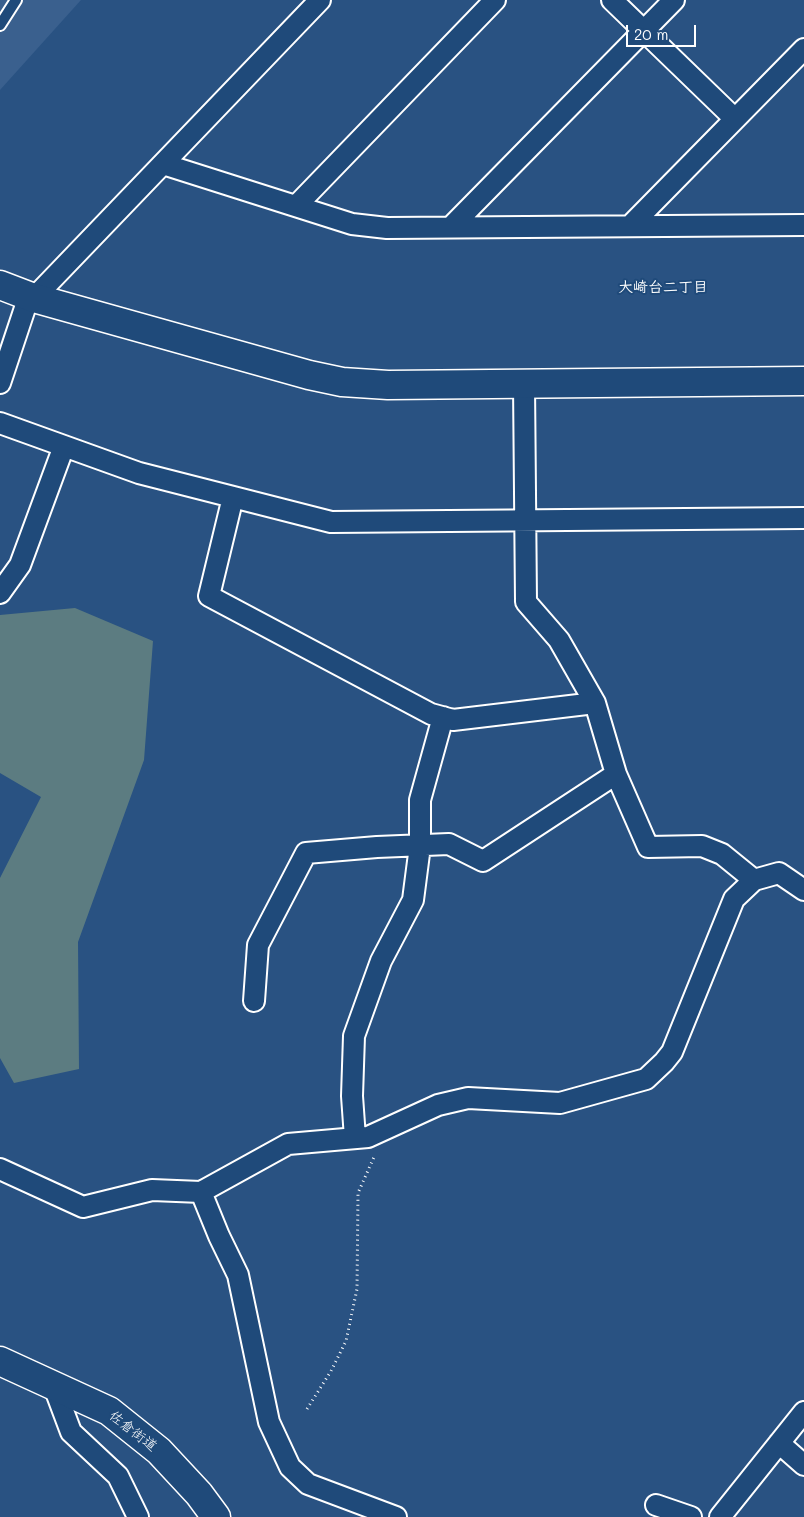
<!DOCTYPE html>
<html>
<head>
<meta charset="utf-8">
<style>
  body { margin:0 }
  #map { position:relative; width:804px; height:1517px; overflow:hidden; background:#295282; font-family:Mali,sans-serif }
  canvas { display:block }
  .scale { position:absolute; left:626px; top:25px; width:70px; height:22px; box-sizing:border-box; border:2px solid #fff; border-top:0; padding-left:6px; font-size:15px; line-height:18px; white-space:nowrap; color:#fff; -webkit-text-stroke:4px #1f4a7a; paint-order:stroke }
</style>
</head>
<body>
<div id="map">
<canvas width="804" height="1517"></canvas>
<div class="scale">20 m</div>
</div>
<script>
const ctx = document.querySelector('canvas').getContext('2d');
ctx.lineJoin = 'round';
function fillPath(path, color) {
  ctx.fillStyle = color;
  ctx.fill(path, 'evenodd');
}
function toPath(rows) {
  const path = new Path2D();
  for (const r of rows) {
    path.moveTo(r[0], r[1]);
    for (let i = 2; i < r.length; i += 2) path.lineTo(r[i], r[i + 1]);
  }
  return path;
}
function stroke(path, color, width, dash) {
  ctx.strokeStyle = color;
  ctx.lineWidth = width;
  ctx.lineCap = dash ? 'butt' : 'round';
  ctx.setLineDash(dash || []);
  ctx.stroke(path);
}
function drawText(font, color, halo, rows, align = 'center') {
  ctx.font = font + ' Mali,"Klee One",sans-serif';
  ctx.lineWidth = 4;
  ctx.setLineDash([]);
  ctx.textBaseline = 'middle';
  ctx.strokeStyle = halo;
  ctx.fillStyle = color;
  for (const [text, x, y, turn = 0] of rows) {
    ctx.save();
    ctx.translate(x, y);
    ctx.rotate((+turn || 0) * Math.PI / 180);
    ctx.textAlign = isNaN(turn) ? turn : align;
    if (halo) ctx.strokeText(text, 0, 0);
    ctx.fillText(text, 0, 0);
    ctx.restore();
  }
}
fillPath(toPath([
  [0,0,81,0,0,90]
]), '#3a608e');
fillPath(toPath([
  [75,608,153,641,144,760,78,942,79,1069,14,1083,0,1058,0,878,41,797,0,773,0,615]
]), '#5c7c81');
const lane = toPath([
  [0,25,16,0]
]);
const street = toPath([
  [612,0,735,119],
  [163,164,352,224,387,228,804,225],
  [296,206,495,0],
  [630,226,804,49],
  [451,227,674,0],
  [34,298,320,0],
  [0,383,29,296],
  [524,384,526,602,559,640,595,703,616,774,648,847,702,846,722,854,754,880],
  [0,423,139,473,331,522,804,518],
  [233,497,209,596,431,714,453,720,595,703],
  [0,593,20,565,64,446],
  [254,1001,258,945,306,853,377,847,449,844,483,861,616,774],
  [355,1138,352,1096,354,1036,381,961,413,900,420,846,420,800,443,717],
  [0,1169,83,1207,152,1190,201,1192,288,1144,368,1137,438,1105,468,1098,560,1103,646,1079,664,1062,672,1052,734,899,754,880,779,873,804,890],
  [201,1192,219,1236,238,1275,269,1422,290,1467,308,1484,396,1517],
  [53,1384,71,1432,118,1476,138,1517],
  [779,1443,804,1465],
  [656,1505,691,1517],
  [720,1517,804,1412]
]);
const secondary = toPath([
  [0,285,34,298,309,375,342,382,388,385,804,381]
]);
const primary = toPath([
  [0,1361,109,1411,159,1451,199,1494,216,1517]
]);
stroke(lane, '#fff', 14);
stroke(street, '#fff', 24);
stroke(secondary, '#fff', 31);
stroke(primary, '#fff', 31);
stroke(toPath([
  [307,1409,331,1371,346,1341,357,1289,358,1193,374,1157]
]), '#fff', 3, [1, 4]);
stroke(lane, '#1f4a7a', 10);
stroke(street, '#1f4a7a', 20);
stroke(secondary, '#1f4a7a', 28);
stroke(primary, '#1f4a7a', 28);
drawText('14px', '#fff', '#1f4a7a', [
  ["佐倉街道",133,1431,38]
]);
drawText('bold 15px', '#fff', '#1f4a7a', [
  ["大崎台二丁目",663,287]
]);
</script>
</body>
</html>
